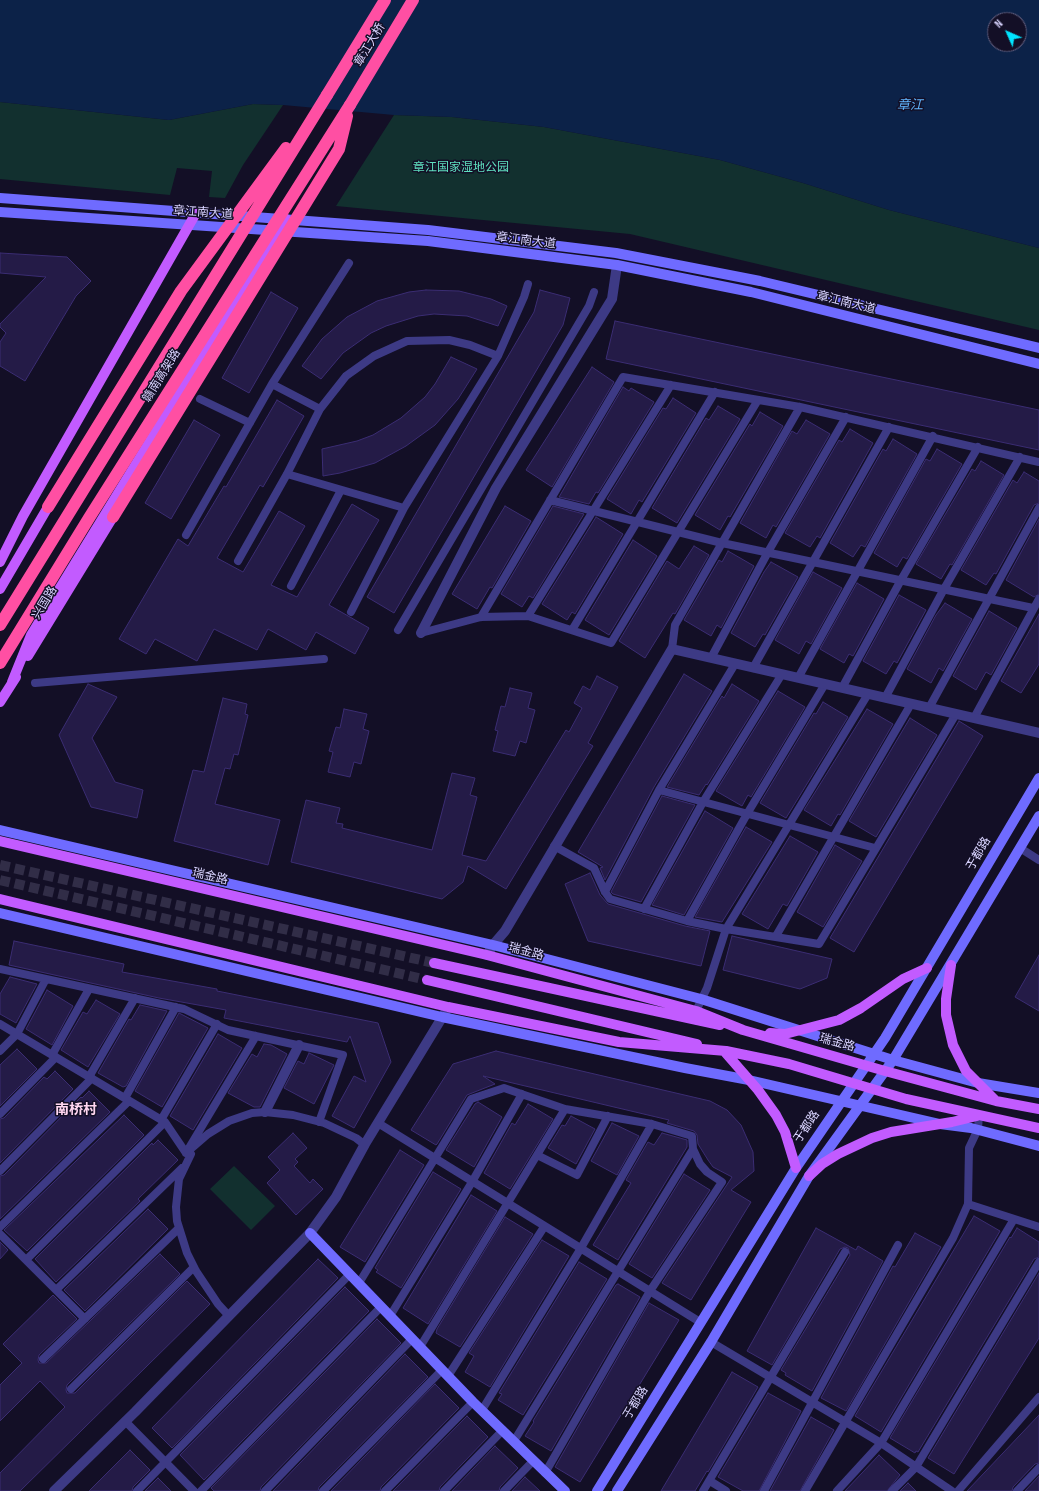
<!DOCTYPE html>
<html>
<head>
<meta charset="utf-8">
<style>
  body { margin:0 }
  #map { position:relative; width:1039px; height:1491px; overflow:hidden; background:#130f26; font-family:"Sofia Sans Condensed",sans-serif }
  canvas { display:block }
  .north { position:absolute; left:987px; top:12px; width:40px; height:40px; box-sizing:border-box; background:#130f26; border:1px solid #625e7d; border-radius:50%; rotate:315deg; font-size:11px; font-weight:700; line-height:16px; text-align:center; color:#d9d4ff }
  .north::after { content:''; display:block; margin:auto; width:14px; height:18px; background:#00e5ff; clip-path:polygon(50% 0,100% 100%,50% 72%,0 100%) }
</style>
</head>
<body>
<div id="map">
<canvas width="1039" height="1491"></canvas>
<div class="north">N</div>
</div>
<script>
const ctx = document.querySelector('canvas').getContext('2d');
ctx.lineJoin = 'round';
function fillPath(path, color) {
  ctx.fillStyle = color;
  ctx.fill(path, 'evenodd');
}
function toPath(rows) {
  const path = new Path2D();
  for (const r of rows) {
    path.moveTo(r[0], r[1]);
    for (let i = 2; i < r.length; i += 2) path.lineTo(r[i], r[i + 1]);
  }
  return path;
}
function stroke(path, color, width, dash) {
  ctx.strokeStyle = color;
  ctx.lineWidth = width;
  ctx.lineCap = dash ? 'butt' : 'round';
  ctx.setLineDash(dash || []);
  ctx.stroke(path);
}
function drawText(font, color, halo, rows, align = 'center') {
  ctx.font = font + ' "Sofia Sans Condensed","Noto Sans SC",sans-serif';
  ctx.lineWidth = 3;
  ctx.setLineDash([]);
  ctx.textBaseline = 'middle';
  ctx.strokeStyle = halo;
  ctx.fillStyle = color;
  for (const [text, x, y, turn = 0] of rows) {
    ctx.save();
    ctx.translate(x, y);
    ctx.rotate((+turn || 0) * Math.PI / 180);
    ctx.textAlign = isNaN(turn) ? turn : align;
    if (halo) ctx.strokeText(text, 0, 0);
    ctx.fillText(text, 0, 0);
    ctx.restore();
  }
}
fillPath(toPath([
  [0,102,169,120,253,104,283,105,243,165,225,198,209,197,212,171,177,168,170,195,0,179],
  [394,115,452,117,544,127,720,160,803,183,889,210,1039,248,1039,330,630,234,336,206],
  [234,1166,275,1206,251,1230,210,1189]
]), '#12302f');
fillPath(toPath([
  [0,0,1039,0,1039,248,889,210,803,183,720,160,544,127,452,117,394,115,283,105,253,104,169,120,0,102],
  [995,20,1019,20,1019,44,995,44]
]), '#0c2248');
const building = toPath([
  [0,253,67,257,91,281,76,296,25,381,0,366,0,342,6,333,0,327,0,324,46,277,0,273,0,253],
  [426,290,459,291,491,299,507,306,498,326,467,316,434,314,418,316,386,326,371,333,343,353,321,379,302,366,322,339,347,317,377,301,409,292,426,290],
  [540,290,570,298,563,325,394,613,367,597,534,312,540,290],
  [271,292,298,308,249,393,222,378,271,292],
  [615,321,1039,410,1039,450,606,359,615,321],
  [451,357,477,369,458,399,435,425,406,446,375,463,340,473,323,476,322,449,357,441,373,435,401,418,425,397,435,384,451,357],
  [592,367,614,382,552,487,526,470,592,367],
  [623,387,629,391,631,388,654,402,598,493,596,492,589,504,559,497,623,387],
  [673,398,696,413,642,502,639,500,631,514,607,499,663,408,666,409,673,398],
  [277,400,304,416,263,487,260,485,217,558,243,572,279,511,305,526,271,585,297,597,352,504,379,520,329,605,369,628,355,654,316,632,306,650,268,629,257,650,214,629,197,661,155,639,146,654,119,639,178,539,188,546,224,486,226,487,277,400],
  [718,406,740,419,677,523,652,508,706,418,709,420,718,406],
  [760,412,783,426,730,517,728,516,720,530,695,515,750,424,752,426,760,412],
  [194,420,220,435,171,519,145,503,194,420],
  [806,420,830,434,776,527,773,525,766,538,740,523,792,431,797,434,806,420],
  [850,429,873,443,820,538,817,536,810,547,785,533,839,440,842,442,850,429],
  [893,439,917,454,865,547,861,545,853,557,830,543,883,449,886,451,893,439],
  [937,449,962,464,907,559,903,557,897,567,874,553,926,459,930,461,937,449],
  [981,461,1004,475,952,565,950,564,941,579,916,564,972,469,975,471,981,461],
  [1024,472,1039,481,1039,503,1034,505,996,574,994,573,986,585,961,570,1013,480,1017,483,1024,472],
  [505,506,531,521,492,588,490,587,477,609,452,594,505,506],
  [553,506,584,514,533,598,529,596,522,607,501,594,553,506],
  [596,517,623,534,575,614,572,612,567,620,542,604,596,517],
  [1039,519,1039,594,1034,597,1006,580,1039,519],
  [633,540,657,556,609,635,585,620,633,540],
  [694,546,709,555,675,614,673,613,645,658,619,641,667,561,679,569,694,546],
  [728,551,754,566,721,628,717,625,711,636,684,620,719,560,722,562,728,551],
  [771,562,798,577,765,635,763,634,755,647,731,633,764,572,771,562],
  [813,572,842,588,811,644,806,641,799,654,775,640,813,572],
  [857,583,884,599,853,656,849,654,844,663,820,649,857,583],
  [899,595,926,610,897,663,894,661,886,674,863,661,899,595],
  [945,603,972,619,943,671,939,668,931,683,907,669,936,615,945,603],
  [989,611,1017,628,991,675,986,672,976,690,953,676,989,611],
  [1039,614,1039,664,1021,693,1001,681,1039,614],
  [684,674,712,691,654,787,605,880,600,868,603,867,578,852,684,674],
  [597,676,618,687,588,743,593,746,506,889,468,866,463,882,442,899,291,862,306,800,340,808,336,823,343,824,342,828,432,850,452,773,475,778,470,795,477,797,462,855,486,861,566,730,569,732,582,708,574,703,583,686,590,690,597,676],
  [88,684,117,697,92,738,115,782,143,790,137,818,91,807,59,735,88,684],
  [732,684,759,701,707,785,706,784,699,795,667,787,722,696,724,698,732,684],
  [510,688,532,693,528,708,535,710,526,743,520,741,515,756,493,751,498,731,495,730,501,706,505,707,510,688],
  [778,691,805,707,751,797,748,795,742,806,716,791,778,691],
  [223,698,247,704,245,714,248,715,238,755,234,754,230,769,225,768,215,804,280,820,268,865,174,841,193,770,204,772,223,698],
  [823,702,848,717,786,818,760,803,814,713,816,714,823,702],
  [344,709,367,714,363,729,369,731,361,764,354,762,350,777,328,772,333,752,329,751,336,727,340,728,344,709],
  [867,709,893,724,840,815,838,814,831,826,804,810,867,709],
  [910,718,937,735,876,837,849,821,910,718],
  [959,721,983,736,854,952,830,938,959,721],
  [662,796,695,805,641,902,613,894,611,892,662,796],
  [705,811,733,828,684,915,652,905,705,811],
  [746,827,772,842,722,922,695,917,746,827],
  [790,836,818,852,787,906,783,904,768,929,742,914,790,836],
  [835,845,862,861,823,927,797,912,835,845],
  [590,873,600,895,608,904,685,926,710,931,701,966,588,941,565,884,590,873],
  [732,936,832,959,827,978,800,989,723,970,732,936],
  [14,941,124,964,122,972,217,989,217,991,378,1023,391,1062,354,1128,332,1116,354,1076,366,1082,350,1036,347,1042,224,1018,226,1010,159,998,9,965,14,941],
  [1039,955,1039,1011,1015,997,1039,955],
  [10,977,37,984,16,1023,0,1014,0,994,10,977],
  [47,990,73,1006,52,1045,26,1029,47,990],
  [96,1000,120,1014,88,1067,61,1050,83,1012,87,1014,96,1000],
  [140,1005,167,1011,126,1086,123,1087,98,1073,129,1019,131,1020,140,1005],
  [179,1013,208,1028,162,1107,135,1091,179,1013],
  [218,1034,242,1048,193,1130,170,1116,218,1034],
  [264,1044,271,1045,287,1054,260,1107,254,1107,228,1093,252,1054,257,1057,264,1044],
  [17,1049,37,1069,0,1106,0,1065,17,1049],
  [496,1051,710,1101,727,1110,741,1125,753,1152,754,1171,731,1190,751,1202,691,1300,662,1283,732,1177,713,1167,708,1160,698,1144,697,1135,694,1131,667,1123,669,1120,483,1076,495,1084,467,1095,437,1144,436,1145,411,1130,453,1064,496,1051],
  [309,1053,334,1065,314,1104,284,1088,298,1061,304,1064,309,1053],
  [55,1071,73,1089,0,1163,0,1119,4,1118,44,1077,47,1079,55,1071],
  [89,1091,110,1112,0,1219,0,1176,4,1175,81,1097,82,1098,89,1091],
  [478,1102,502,1117,474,1167,446,1150,475,1104,478,1102],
  [528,1104,553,1119,510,1189,484,1173,512,1123,515,1125,528,1104],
  [124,1115,144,1135,27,1251,4,1230,124,1115],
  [571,1116,595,1129,576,1164,548,1148,562,1125,565,1126,571,1116],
  [612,1123,639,1136,617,1175,591,1161,612,1123],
  [293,1133,307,1148,295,1159,298,1162,294,1166,310,1183,313,1179,323,1189,296,1215,267,1183,280,1170,268,1157,293,1133],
  [662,1133,687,1140,687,1147,618,1260,593,1245,631,1183,626,1180,648,1142,654,1145,662,1133],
  [158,1140,178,1160,138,1199,140,1201,56,1282,35,1259,152,1143,153,1145,158,1140],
  [400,1150,424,1165,365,1262,340,1247,400,1150],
  [433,1172,461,1189,401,1288,376,1272,378,1270,375,1268,433,1172],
  [684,1174,710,1190,652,1278,629,1264,684,1174],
  [471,1195,497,1211,428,1324,403,1308,471,1195],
  [148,1209,168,1229,85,1311,64,1290,148,1209],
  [974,1216,1000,1231,881,1432,855,1416,974,1216],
  [505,1217,533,1234,460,1347,436,1333,437,1329,505,1217],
  [816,1228,856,1250,858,1246,883,1261,812,1391,785,1375,786,1373,781,1370,850,1255,848,1248,845,1247,840,1249,772,1365,747,1351,816,1228],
  [1017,1228,1039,1242,1039,1257,1034,1259,918,1452,916,1451,915,1453,890,1438,1010,1237,1011,1238,1017,1228],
  [915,1233,941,1247,846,1411,821,1398,893,1266,895,1267,915,1233],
  [542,1240,569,1256,490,1387,465,1372,474,1356,469,1353,542,1240],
  [0,1242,8,1250,0,1259,0,1242],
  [160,1254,180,1274,67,1385,66,1390,67,1393,75,1393,187,1281,210,1304,20,1491,0,1491,0,1473,65,1407,40,1381,0,1421,0,1385,22,1363,3,1344,53,1295,77,1319,39,1355,38,1360,39,1363,46,1363,160,1254],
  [318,1259,338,1278,172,1448,152,1428,318,1259],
  [579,1262,607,1279,523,1415,498,1400,502,1394,499,1393,579,1262],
  [1039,1273,1039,1338,954,1474,928,1458,1039,1273],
  [618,1284,640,1297,551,1451,525,1436,534,1422,533,1421,616,1285,618,1284],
  [345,1287,369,1311,204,1480,180,1455,345,1287],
  [649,1303,679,1320,580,1482,555,1467,649,1303],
  [377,1319,401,1343,261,1487,260,1491,214,1491,211,1488,377,1319],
  [405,1354,428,1377,319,1487,318,1491,273,1491,405,1354],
  [732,1372,758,1387,708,1472,707,1471,695,1491,661,1491,732,1372],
  [435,1384,459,1408,381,1487,380,1491,331,1491,435,1384],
  [768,1393,801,1411,759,1491,743,1491,718,1477,768,1393],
  [1039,1415,1039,1463,1035,1464,1013,1487,1012,1491,967,1491,1039,1415],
  [467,1416,488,1437,440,1487,439,1491,393,1491,467,1416],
  [811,1417,834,1430,800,1491,770,1491,811,1417],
  [495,1446,518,1468,500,1487,499,1491,452,1491,495,1446],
  [130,1450,150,1470,133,1487,132,1491,89,1491,130,1450],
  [879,1455,900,1475,887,1491,845,1491,879,1455],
  [1039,1476,1039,1491,1025,1491,1039,1476],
  [525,1477,540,1491,512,1491,525,1477],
  [158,1478,171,1491,145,1491,158,1478],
  [908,1483,916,1491,900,1491,908,1483]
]);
fillPath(building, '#241b47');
stroke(building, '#3b2d73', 1);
stroke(toPath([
  [0,865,434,963],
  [0,880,427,980]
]), '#312d47', 10, [10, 5]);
stroke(toPath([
  [272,384,320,409],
  [200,399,250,423],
  [287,474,404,508],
  [550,500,722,543,1033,608],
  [186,535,272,384,349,263],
  [238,561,287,474,320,409,346,376,374,356,407,341,449,340,470,345,498,356],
  [291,586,341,490],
  [351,612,404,508,498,356,524,297,528,284],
  [528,616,671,385],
  [481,617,623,377,800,407,1039,462],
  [398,630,589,306,594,292],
  [572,630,715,392],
  [421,633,481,617,528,616,611,643,758,400],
  [672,649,675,625,800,407],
  [711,658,768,552,846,417],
  [753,668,889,427],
  [798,678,933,436],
  [35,683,324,659],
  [842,688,901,580,978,447],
  [885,698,944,589,1020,457],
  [929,708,1039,508],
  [974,718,1039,599],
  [659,790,875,848],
  [554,846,594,868,605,892,610,899,687,921,726,929,819,944,956,714],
  [1020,848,1039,860],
  [605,892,659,790,735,664],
  [644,909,703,802,782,674],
  [687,921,747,814,825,684],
  [776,936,911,704],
  [0,969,184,1009,228,1030,343,1055,319,1122],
  [696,1011,707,988,726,929,868,694],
  [0,1024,165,1122,186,1153,256,1036],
  [0,1051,17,1034,46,979],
  [52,1055,89,989],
  [89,1077,135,998],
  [125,1098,176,1007],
  [0,1114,56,1057],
  [161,1120,217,1024],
  [378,1123,700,1322],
  [537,1155,577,1175,608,1116],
  [0,1171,92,1078],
  [968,1204,1039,1227],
  [0,1227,129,1101],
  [0,1234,85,1319],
  [26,1260,165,1122],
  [359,1283,471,1099,504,1088,565,1109,652,1124,692,1136,693,1149,700,1164,707,1172,722,1182,650,1291,545,1473],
  [56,1290,182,1168],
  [229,1316,218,1304,196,1271,187,1253,177,1221,176,1207,179,1179,191,1154,186,1153,208,1134,229,1121,252,1113,265,1112,293,1115,324,1123,356,1138,365,1145],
  [390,1316,472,1182,522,1094],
  [711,1342,881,1443,952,1491],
  [420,1347,565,1109],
  [43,1359,179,1228],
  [448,1376,544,1227],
  [71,1389,194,1267],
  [482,1410,581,1248,652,1124],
  [125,1421,194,1491],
  [514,1441,693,1149],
  [710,1481,726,1491],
  [137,1491,350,1274],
  [201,1491,381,1307],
  [265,1491,412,1339],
  [323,1491,442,1370],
  [385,1491,473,1402],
  [444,1491,503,1430],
  [504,1491,534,1460],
  [703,1491,845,1252],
  [764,1491,898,1245],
  [805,1491,953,1238,968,1204,969,1148,978,1129,979,1115],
  [837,1491,881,1443,1014,1219],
  [892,1491,916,1467,1039,1262],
  [958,1491,1039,1397],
  [1017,1491,1039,1468]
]), '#3d3a85', 8);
stroke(toPath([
  [421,633,496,488,612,299,617,265],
  [487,955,493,945,505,931,672,649,1039,733],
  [265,1112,299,1045],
  [54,1491,135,1412,310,1233,336,1197,365,1144,446,1011]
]), '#3d3a85', 10);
stroke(toPath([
  [0,198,428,230,616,253,760,281,1039,348],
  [0,212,428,241,617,265,751,292,1039,364],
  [0,830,493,945,701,999,893,1060,978,1083,1039,1093],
  [0,913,442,1017,685,1068,749,1080,940,1124,971,1128,1039,1146],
  [310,1233,473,1402,565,1491],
  [597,1491,796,1168,885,1038,1039,778],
  [617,1491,711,1342,809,1176,893,1060,1039,816]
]), '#6f6bff', 10);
stroke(toPath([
  [0,562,23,516,196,213],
  [0,589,48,507],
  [28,656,113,517],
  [12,682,31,635,286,219],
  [0,702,16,677],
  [0,841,487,955,696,1011,743,1030,885,1071,996,1101,1039,1109],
  [0,899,448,1007,619,1042,726,1051,789,1064,906,1099,1039,1128],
  [434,963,720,1025],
  [951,965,946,999,946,1015,953,1045,966,1071,996,1101],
  [427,980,697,1044],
  [770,1033,785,1034,839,1020,861,1008,903,979,927,968],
  [724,1051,758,1090,776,1115,785,1132,796,1168],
  [809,1176,822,1164,838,1154,872,1138,891,1132,952,1122,977,1116]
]), '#c25bff', 10);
stroke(toPath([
  [327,95,385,0],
  [350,105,413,0]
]), '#ff4fa3', 12);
stroke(toPath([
  [48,507,181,291,286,148],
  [113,517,339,149,347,116],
  [0,625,327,95],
  [0,663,89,518,350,105]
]), '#ff4fa3', 12);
drawText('12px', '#d9d4ff', '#130f26', [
  ["章江大桥",370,45,-59],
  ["章江南大道",203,213,4],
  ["章江南大道",526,241,7],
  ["章江南大道",846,303,14],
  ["赣南高架路",162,376,-58],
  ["兴国路",45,603,-59],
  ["于都路",979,854,-60],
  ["瑞金路",210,877,13],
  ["瑞金路",526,952,15],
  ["瑞金路",837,1043,16],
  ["于都路",807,1127,-56],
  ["于都路",636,1403,-59]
]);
drawText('12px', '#5fe0c0', '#130f26', [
  ["章江国家湿地公园",461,168]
]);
drawText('italic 13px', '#62b6ff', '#130f26', [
  ["章江",910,106]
]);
drawText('bold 14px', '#ffd6f0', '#130f26', [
  ["南桥村",76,1110]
]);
</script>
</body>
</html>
